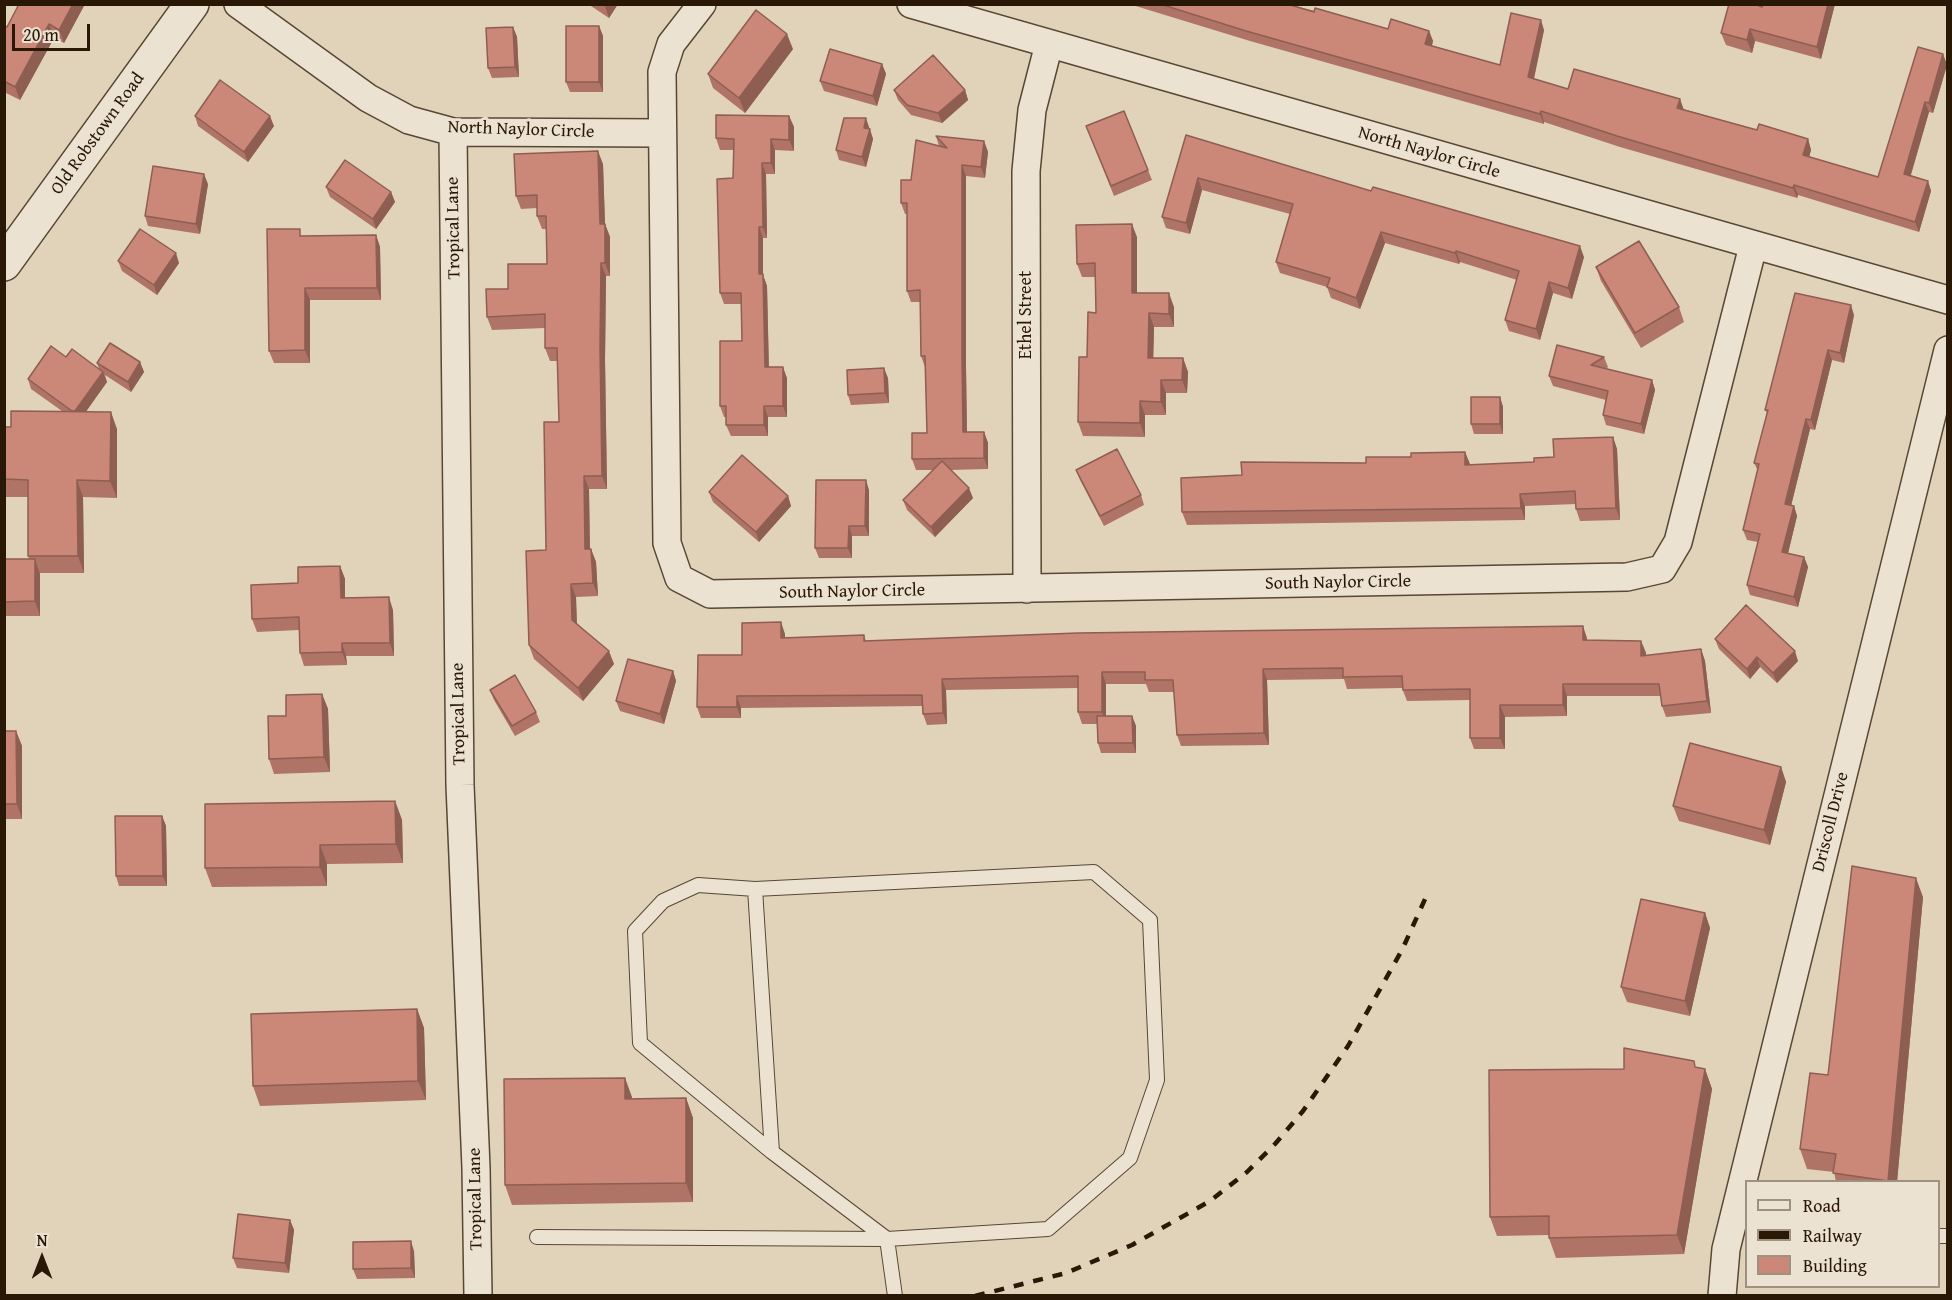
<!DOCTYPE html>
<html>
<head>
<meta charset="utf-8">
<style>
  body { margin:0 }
  #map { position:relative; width:1952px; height:1300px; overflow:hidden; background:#e1d3ba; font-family:"Gentium Book Plus",serif }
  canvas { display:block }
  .frame { position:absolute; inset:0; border:6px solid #291806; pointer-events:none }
  .legend { position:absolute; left:1745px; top:1180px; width:195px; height:108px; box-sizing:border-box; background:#ece2d2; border:2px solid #9e9180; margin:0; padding:8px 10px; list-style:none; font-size:18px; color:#291806 }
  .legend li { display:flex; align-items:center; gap:12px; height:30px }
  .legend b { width:30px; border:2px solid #9e9180 }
  .north { position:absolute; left:12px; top:1228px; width:60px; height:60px; -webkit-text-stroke:4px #ece2d2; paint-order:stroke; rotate:0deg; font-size:16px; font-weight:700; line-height:24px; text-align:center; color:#291806 }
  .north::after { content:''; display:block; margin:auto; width:21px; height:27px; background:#291806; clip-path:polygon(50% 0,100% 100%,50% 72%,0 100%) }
  .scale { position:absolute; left:12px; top:24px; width:78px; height:27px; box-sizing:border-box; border:3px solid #291806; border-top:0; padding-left:8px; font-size:18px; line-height:21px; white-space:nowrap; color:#291806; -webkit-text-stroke:4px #ece2d2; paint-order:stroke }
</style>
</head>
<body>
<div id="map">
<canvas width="1952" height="1300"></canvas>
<div class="frame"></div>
<ul class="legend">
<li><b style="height:8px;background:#ece2d2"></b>Road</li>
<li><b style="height:8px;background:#291806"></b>Railway</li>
<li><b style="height:16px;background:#cb8777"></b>Building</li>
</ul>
<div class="north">N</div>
<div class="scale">20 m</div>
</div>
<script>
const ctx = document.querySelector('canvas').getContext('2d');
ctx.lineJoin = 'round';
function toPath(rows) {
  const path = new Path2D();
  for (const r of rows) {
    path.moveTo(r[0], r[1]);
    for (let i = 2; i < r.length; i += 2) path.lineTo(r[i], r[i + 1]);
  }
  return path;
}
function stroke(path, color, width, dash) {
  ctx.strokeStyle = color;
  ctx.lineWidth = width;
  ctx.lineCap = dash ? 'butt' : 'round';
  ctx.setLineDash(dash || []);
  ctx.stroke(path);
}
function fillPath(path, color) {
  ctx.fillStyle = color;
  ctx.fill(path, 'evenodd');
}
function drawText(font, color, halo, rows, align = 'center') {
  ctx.font = font + ' "Gentium Book Plus",serif';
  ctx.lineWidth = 6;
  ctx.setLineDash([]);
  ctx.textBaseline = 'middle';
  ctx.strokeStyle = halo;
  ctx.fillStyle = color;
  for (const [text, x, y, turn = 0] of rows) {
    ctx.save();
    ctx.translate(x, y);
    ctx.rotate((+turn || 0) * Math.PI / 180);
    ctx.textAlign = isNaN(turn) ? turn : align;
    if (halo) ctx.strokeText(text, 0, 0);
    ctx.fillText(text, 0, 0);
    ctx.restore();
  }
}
const service = toPath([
  [755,889,772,1152],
  [1938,1236,1948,1236],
  [537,1237,887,1239,1048,1229,1130,1158,1157,1080,1150,920,1094,872,755,889,698,885,663,901,635,931,640,1043,772,1152,887,1239,895,1296]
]);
const minor = toPath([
  [238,4,368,98,409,120,453,132,662,133],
  [702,4,671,44,662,72,667,543,679,578,710,594,1627,577,1662,569,1678,542,1753,246],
  [911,4,1948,300],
  [453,132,460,785,476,1168,478,1296],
  [1027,589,1026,171,1032,110,1049,44],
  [1722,1296,1726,1249,1948,350]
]);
const tertiary = toPath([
  [4,264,192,4]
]);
stroke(service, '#574733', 16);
stroke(minor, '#574733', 30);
stroke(tertiary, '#574733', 36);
stroke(service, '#ece2d2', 14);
stroke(minor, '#ece2d2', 27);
stroke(tertiary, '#ece2d2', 33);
stroke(toPath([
  [975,1296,1066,1273,1132,1245,1210,1201,1247,1172,1275,1144,1303,1111,1348,1046,1402,950,1426,897]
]), '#291806', 4.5, [10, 10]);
fillPath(toPath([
  [19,4,85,4,64,43,54,38,20,100,4,92,4,26,7,27],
  [588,4,618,4,609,18],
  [1129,4,1287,4,1388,29,1429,31,1433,41,1432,46,1500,65,1544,30,1534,79,1568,89,1680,99,1683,109,1757,130,1808,139,1811,150,1809,157,1878,177,1943,54,1947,65,1933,113,1929,112,1911,175,1928,181,1931,191,1919,232,1798,195,1797,198,1620,147,1544,122,1544,124,1250,41],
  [1835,4,1821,59,1755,41,1752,53,1726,45,1721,33,1762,7],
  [599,26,603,36,603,92,570,92,566,82],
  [513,27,517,37,519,77,492,78,488,68],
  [793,49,745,113,713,88,708,74],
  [882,64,886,74,877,106,824,91,820,81],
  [894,90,965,90,968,100,942,123,911,115,898,100],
  [195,116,274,126,248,162,198,126],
  [789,116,794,127,794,151,775,150,775,174,766,174,767,238,763,238,763,275,767,286,769,367,787,378,787,417,768,417,768,436,731,436,726,425,726,417,724,417,720,406,742,341,741,304,724,304,720,293,733,178,734,150,720,150,716,138],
  [870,128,870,129,873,139,866,167,839,160,836,150],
  [1186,135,1584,257,1572,299,1553,293,1540,340,1509,331,1505,320,1517,280,1460,262,1459,264,1385,243,1360,309,1331,298,1327,287,1280,273,1276,262,1290,214,1202,190,1190,234,1166,228,1162,217],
  [936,136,984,141,988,152,985,178,966,176,966,367,967,432,984,432,988,443,988,469,950,470,973,498,935,537,907,510,903,500,933,470,916,470,912,459,927,433,925,367,921,356,920,302,911,302,907,291,907,214,905,214,901,203,911,180,939,146],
  [1090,136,1148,170,1152,180,1114,196],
  [603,164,605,224,610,237,610,276,606,276,605,360,607,489,589,489,590,549,591,549,596,562,598,596,576,597,577,623,614,664,583,701,534,659,529,645,546,550,559,422,558,361,550,361,545,348,545,328,492,330,487,317,508,289,547,264,546,229,542,229,537,216,537,208,521,209,516,196],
  [208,184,200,234,148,226,145,216],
  [326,187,391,192,395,202,376,229,330,197],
  [376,235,380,247,381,300,310,300,310,363,274,363,269,351,303,236],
  [1137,237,1137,293,1174,307,1174,327,1154,327,1153,358,1183,358,1188,372,1187,393,1166,393,1166,415,1145,415,1145,437,1083,436,1078,422,1087,357,1096,313,1095,277,1082,277,1077,264],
  [118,261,179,263,157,295,122,271],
  [1596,267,1679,307,1684,322,1641,348,1601,281],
  [1854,315,1844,363,1832,360,1815,430,1810,429,1791,506,1794,506,1797,516,1788,553,1804,557,1808,567,1798,607,1750,595,1747,585,1758,542,1747,540,1743,530,1758,471,1754,463,1767,413,1765,410],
  [66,357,99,369,97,363,140,362,144,372,131,392,105,375,107,382,86,411,117,429,117,498,83,497,84,573,40,573,40,616,4,616,4,559,29,559,28,556,28,497,4,497,4,427,11,427,62,411,31,389,28,379],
  [1604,357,1608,367,1606,369,1652,380,1655,390,1644,434,1606,425,1603,415,1606,400,1553,386,1549,376],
  [888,378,889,403,851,405,848,395],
  [1500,397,1503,407,1503,434,1474,434,1471,424],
  [1613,437,1617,449,1620,520,1580,521,1576,509,1576,504,1525,506,1525,520,1187,525,1182,512,1242,475,1366,463,1465,452,1470,465,1534,462,1554,457],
  [1076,470,1141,495,1144,505,1104,526,1080,480],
  [869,490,869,536,852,536,852,558,819,558,815,548],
  [709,492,788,496,791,506,759,542,713,502],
  [340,566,345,579,345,598,393,610,394,656,346,656,347,665,304,666,300,653,299,630,257,632,252,619,298,583],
  [785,634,785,638,864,635,866,641,1587,638,1587,640,1641,641,1646,653,1646,656,1701,649,1705,661,1711,713,1666,717,1662,706,1661,696,1567,696,1567,716,1505,717,1505,749,1474,749,1470,738,1470,700,1407,701,1402,688,1347,689,1344,679,1267,680,1269,745,1181,746,1177,735,1174,692,1149,692,1146,684,1106,684,1106,716,1132,716,1136,726,1136,753,1101,753,1098,743,1097,724,1082,724,1078,712,1078,688,946,690,947,724,927,725,923,714,923,706,741,708,741,718,701,718,697,707,742,655],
  [1715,639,1798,661,1777,683,1760,667,1750,679,1719,649],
  [673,671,676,681,664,724,620,711,616,701],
  [490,690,536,712,540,722,515,736,494,700],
  [322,694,328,709,330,772,274,774,269,759,286,716],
  [4,731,16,731,22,746,22,819,4,819],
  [1781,767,1786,782,1770,845,1679,821,1673,806],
  [395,801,402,820,403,863,327,864,327,886,212,887,205,868],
  [162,816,166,826,167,886,119,886,116,876],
  [1923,897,1897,1182,1836,1182,1834,1172,1807,1169,1800,1149,1828,1075],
  [1705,913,1710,928,1690,1016,1627,1002,1621,987],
  [417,1009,424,1028,426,1100,260,1106,253,1086],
  [1697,1068,1705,1069,1712,1089,1684,1254,1556,1258,1549,1238,1549,1235,1497,1236,1490,1217,1624,1069],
  [625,1078,632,1099,686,1098,693,1118,693,1202,512,1205,505,1185],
  [290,1220,294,1230,289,1273,237,1268,233,1258],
  [414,1251,415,1278,357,1279,353,1269]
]), '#af7466');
fillPath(toPath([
  [73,4,85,4,64,43,59,30],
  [606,4,618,4,609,18,605,6],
  [1828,4,1835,4,1821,59,1817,47],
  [1541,20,1544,30,1532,87,1528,77],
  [49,24,54,38,20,100,15,87],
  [599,26,603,36,603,92,599,82],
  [513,27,517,37,519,77,515,67],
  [1750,29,1755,41,1752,53,1747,40],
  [1429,31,1433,41,1429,54,1425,44],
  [787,34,793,49,745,113,739,98],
  [1943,54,1947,65,1933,113,1929,103],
  [882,64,886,74,877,106,873,96],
  [965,90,968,100,942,123,938,113],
  [1680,99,1684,110,1677,108],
  [1925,102,1929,112,1908,184,1904,174],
  [1541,111,1544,122,1544,124,1540,114],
  [270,116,274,126,248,162,244,152],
  [789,116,794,127,794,151,789,140],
  [866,118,873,139,866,167,862,157,864,128],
  [771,139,775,150,775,174,771,163],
  [1808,139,1811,150,1807,165,1803,155],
  [984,141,988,152,985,178,981,167],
  [598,151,603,164,605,224,610,237,610,276,605,263,600,224],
  [762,163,766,174,767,238,763,227],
  [962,165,966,176,966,367,967,443,963,432,962,356],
  [204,174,208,184,200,234,196,224],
  [1198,178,1202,190,1190,234,1186,223],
  [1928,181,1931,191,1919,232,1915,222],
  [1794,185,1798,195,1797,198,1793,188],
  [391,192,395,202,376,229,373,219],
  [1132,224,1137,237,1137,307,1132,293],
  [759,227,763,238,763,275,767,286,769,378,765,367,759,274],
  [1381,232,1385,243,1360,309,1356,298],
  [376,235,380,247,381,300,377,288],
  [1580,246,1584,257,1572,299,1568,288],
  [1456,251,1460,262,1459,264,1455,253],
  [176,253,179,263,157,295,154,285],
  [601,263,606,276,605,360,607,489,602,476,600,347],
  [1549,282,1553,293,1540,340,1536,329],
  [305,288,310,300,310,363,305,350],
  [1169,293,1174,307,1174,327,1169,314],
  [1851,305,1854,315,1844,363,1840,353],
  [1149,313,1154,327,1153,371,1148,358],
  [1828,350,1832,360,1815,430,1811,420],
  [1183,358,1188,372,1187,393,1182,380],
  [140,362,144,372,131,392,128,382],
  [783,367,787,378,787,417,783,406],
  [884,368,888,378,889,403,885,393],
  [103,372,107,382,78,423,74,413],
  [1161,380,1166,393,1166,415,1161,402],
  [1652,380,1655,390,1644,434,1641,424],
  [1500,397,1503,407,1503,434,1500,424],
  [1140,401,1145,415,1145,437,1140,423],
  [764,406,768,417,768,436,764,425],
  [111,412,117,429,117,498,110,481],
  [1806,419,1810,429,1789,514,1785,504],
  [984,432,988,443,988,469,984,458],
  [1613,437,1617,449,1620,520,1616,508],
  [1465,452,1470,464,1470,477,1465,465],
  [584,476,589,489,590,562,585,549],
  [77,480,83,497,84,573,78,556],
  [866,480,869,490,869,536,865,526],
  [969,488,973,498,935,537,931,527],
  [1520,494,1525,506,1525,520,1521,508],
  [788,496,791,506,759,542,756,532],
  [1794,506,1797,516,1786,562,1782,552],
  [849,526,852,536,852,558,848,548],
  [591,549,596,562,598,596,593,583],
  [1804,557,1808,567,1798,607,1794,597],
  [35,559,40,574,40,616,35,601],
  [340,566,345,579,345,610,341,598],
  [571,584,576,597,577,633,572,620],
  [389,597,393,610,394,656,390,643],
  [781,622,785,634,785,649,781,638],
  [1583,626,1587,638,1587,651,1583,640],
  [1641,641,1646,653,1645,668,1641,656],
  [342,643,346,656,347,665,342,652],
  [1701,649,1705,661,1711,713,1707,701],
  [609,651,614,664,583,701,578,688],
  [1795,651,1798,661,1777,683,1773,673],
  [1757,657,1760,667,1750,679,1747,669],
  [1263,669,1267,680,1269,745,1264,733],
  [673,671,676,681,664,724,660,714],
  [1102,672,1106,684,1106,724,1102,712],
  [942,679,946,690,947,724,943,713],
  [1563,684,1567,696,1567,716,1563,705],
  [322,694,328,709,330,772,324,757],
  [737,696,741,708,741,718,737,707],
  [1500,705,1505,717,1505,749,1500,738],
  [1132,716,1136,726,1136,753,1133,743],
  [16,731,22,746,22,819,17,804],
  [1781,767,1786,782,1770,845,1764,830],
  [395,801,402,820,403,863,396,844],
  [162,816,166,826,167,886,163,876],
  [320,845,327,864,327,886,320,867],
  [1916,878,1923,897,1897,1182,1888,1182],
  [1705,913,1710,928,1690,1016,1685,1001],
  [417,1009,424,1028,426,1100,418,1081],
  [1705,1069,1712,1089,1684,1254,1677,1235],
  [625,1078,632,1097,632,1119,625,1099],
  [686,1098,693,1118,693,1202,686,1183],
  [290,1220,294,1230,289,1273,285,1263],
  [411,1241,414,1251,415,1278,411,1268]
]), '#8e5e53');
const building = toPath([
  [19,4,73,4,59,30,49,24,15,87,4,81,4,26,7,27,19,4],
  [1160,4,1287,4,1314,12,1315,8,1388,29,1391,19,1429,31,1425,44,1500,65,1511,13,1541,20,1528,77,1568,89,1574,69,1680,99,1677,108,1757,130,1759,124,1808,139,1803,155,1878,177,1918,47,1943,54,1929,103,1925,102,1904,174,1928,181,1915,222,1794,185,1793,188,1617,136,1541,111,1540,114,1246,31,1160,4],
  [1729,4,1754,4,1762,7,1763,4,1828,4,1817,47,1750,29,1747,40,1721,33,1729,4],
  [756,10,787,34,739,98,708,74,756,10],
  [566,26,599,26,599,82,566,82,566,26],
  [513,27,515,67,488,68,486,28,513,27],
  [830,49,882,64,873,96,820,81,830,49],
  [933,55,965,90,938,113,907,105,894,90,933,55],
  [220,80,270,116,244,152,195,116,220,80],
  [1124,111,1148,170,1111,186,1086,126,1124,111],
  [716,115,789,116,789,140,771,139,771,163,762,163,763,227,759,227,759,274,763,274,765,367,783,367,783,406,764,406,764,425,726,425,726,406,720,406,720,341,742,341,741,293,720,293,717,179,733,178,734,139,716,138,716,115],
  [844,118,866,118,864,128,870,129,862,157,836,150,844,118],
  [1186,135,1371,191,1373,187,1580,246,1568,288,1549,282,1536,329,1505,320,1519,271,1456,251,1455,253,1381,232,1356,298,1327,287,1330,278,1276,262,1293,204,1198,178,1186,223,1162,217,1186,135],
  [936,136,984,141,981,167,962,165,962,356,963,432,984,432,984,458,912,459,912,433,927,433,925,356,921,356,920,290,907,291,907,203,901,203,901,180,911,180,916,140,947,148,936,136],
  [598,151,600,224,605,224,605,263,601,263,600,347,602,476,584,476,585,549,591,549,593,583,571,584,572,620,609,651,578,688,529,645,526,551,546,550,544,422,559,422,557,348,545,348,545,314,487,317,486,289,508,289,508,264,547,264,546,216,537,216,537,195,516,196,514,154,598,151],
  [345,160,391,192,373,219,326,187,345,160],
  [153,166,204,174,196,224,145,216,153,166],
  [1132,224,1132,293,1169,293,1169,314,1149,313,1148,358,1183,358,1182,380,1161,380,1161,402,1140,401,1140,423,1078,422,1079,357,1087,357,1088,312,1096,313,1095,263,1077,264,1076,225,1132,224],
  [140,229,176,253,154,285,118,261,140,229],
  [267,229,300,229,300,236,376,235,377,288,305,288,305,350,269,351,267,229],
  [1639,241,1679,307,1635,333,1596,267,1639,241],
  [1795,293,1851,305,1840,353,1828,350,1811,420,1806,419,1785,504,1794,506,1782,552,1804,557,1794,597,1747,585,1760,534,1743,530,1759,464,1754,463,1768,410,1765,410,1795,293],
  [110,343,140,362,128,382,97,363,110,343],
  [1557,345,1604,357,1591,365,1652,380,1641,424,1603,415,1608,391,1549,376,1557,345],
  [51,346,66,357,72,349,103,372,75,411,72,411,28,379,51,346],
  [884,368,885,393,848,395,847,370,884,368],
  [1471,397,1500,397,1500,424,1471,424,1471,397],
  [11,411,111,412,110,481,77,480,78,556,28,556,28,480,4,479,4,427,11,427,11,411],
  [1613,437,1616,508,1576,509,1575,491,1520,494,1521,508,1182,512,1181,478,1242,475,1241,462,1366,463,1366,457,1411,457,1411,453,1465,452,1465,465,1534,462,1534,458,1554,457,1553,439,1613,437],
  [1117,449,1141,495,1100,516,1076,470,1117,449],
  [742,455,788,496,756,532,709,492,742,455],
  [942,461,969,488,931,527,903,500,942,461],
  [816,480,866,480,865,526,849,526,848,548,815,548,816,480],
  [4,559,35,559,35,601,4,602,4,559],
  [340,566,341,598,389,597,390,643,342,643,342,652,300,653,299,617,252,619,251,585,298,583,298,567,340,566],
  [1746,605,1795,651,1773,673,1757,657,1747,669,1715,639,1746,605],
  [781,622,781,638,864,635,864,641,1078,633,1583,626,1583,640,1641,641,1641,656,1701,649,1707,701,1662,706,1659,684,1563,684,1563,705,1500,705,1500,738,1470,738,1470,689,1403,690,1402,676,1343,677,1343,668,1263,669,1264,733,1177,735,1173,680,1145,680,1145,672,1102,672,1102,712,1078,712,1078,676,942,679,943,713,923,714,922,695,737,696,737,707,697,707,698,655,742,655,742,623,781,622],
  [628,659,673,671,660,714,616,701,628,659],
  [515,675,536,712,512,726,490,690,515,675],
  [322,694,324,757,269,759,268,716,286,716,286,695,322,694],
  [1097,716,1132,716,1133,743,1098,743,1097,716],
  [4,731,16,731,17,804,4,804,4,731],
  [1690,743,1781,767,1764,830,1673,806,1690,743],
  [395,801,396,844,320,845,320,867,205,868,205,804,395,801],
  [115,816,162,816,163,876,116,876,115,816],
  [1852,866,1916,878,1888,1181,1833,1173,1836,1154,1800,1149,1810,1073,1828,1075,1852,866],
  [1641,899,1705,913,1685,1001,1621,987,1641,899],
  [417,1009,418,1081,253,1086,251,1014,417,1009],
  [1624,1048,1694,1061,1695,1067,1705,1069,1677,1235,1549,1238,1549,1216,1490,1217,1489,1070,1624,1069,1624,1048],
  [625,1078,625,1099,686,1098,686,1183,505,1185,504,1079,625,1078],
  [238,1214,290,1220,285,1263,233,1258,238,1214],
  [411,1241,411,1268,353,1269,353,1242,411,1241]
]);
fillPath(building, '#cb8777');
stroke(building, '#8e5e53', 1.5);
drawText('18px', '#291806', '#ece2d2', [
  ["North Naylor Circle",521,130,2],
  ["Old Robstown Road",98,134,-54],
  ["North Naylor Circle",1429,153,16],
  ["Tropical Lane",454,228,-91],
  ["Ethel Street",1026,315,-90],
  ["South Naylor Circle",1338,583,-1],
  ["South Naylor Circle",852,592,-1],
  ["Tropical Lane",459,714,-91],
  ["Driscoll Drive",1831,822,-76],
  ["Tropical Lane",476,1199,-91]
]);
</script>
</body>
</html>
